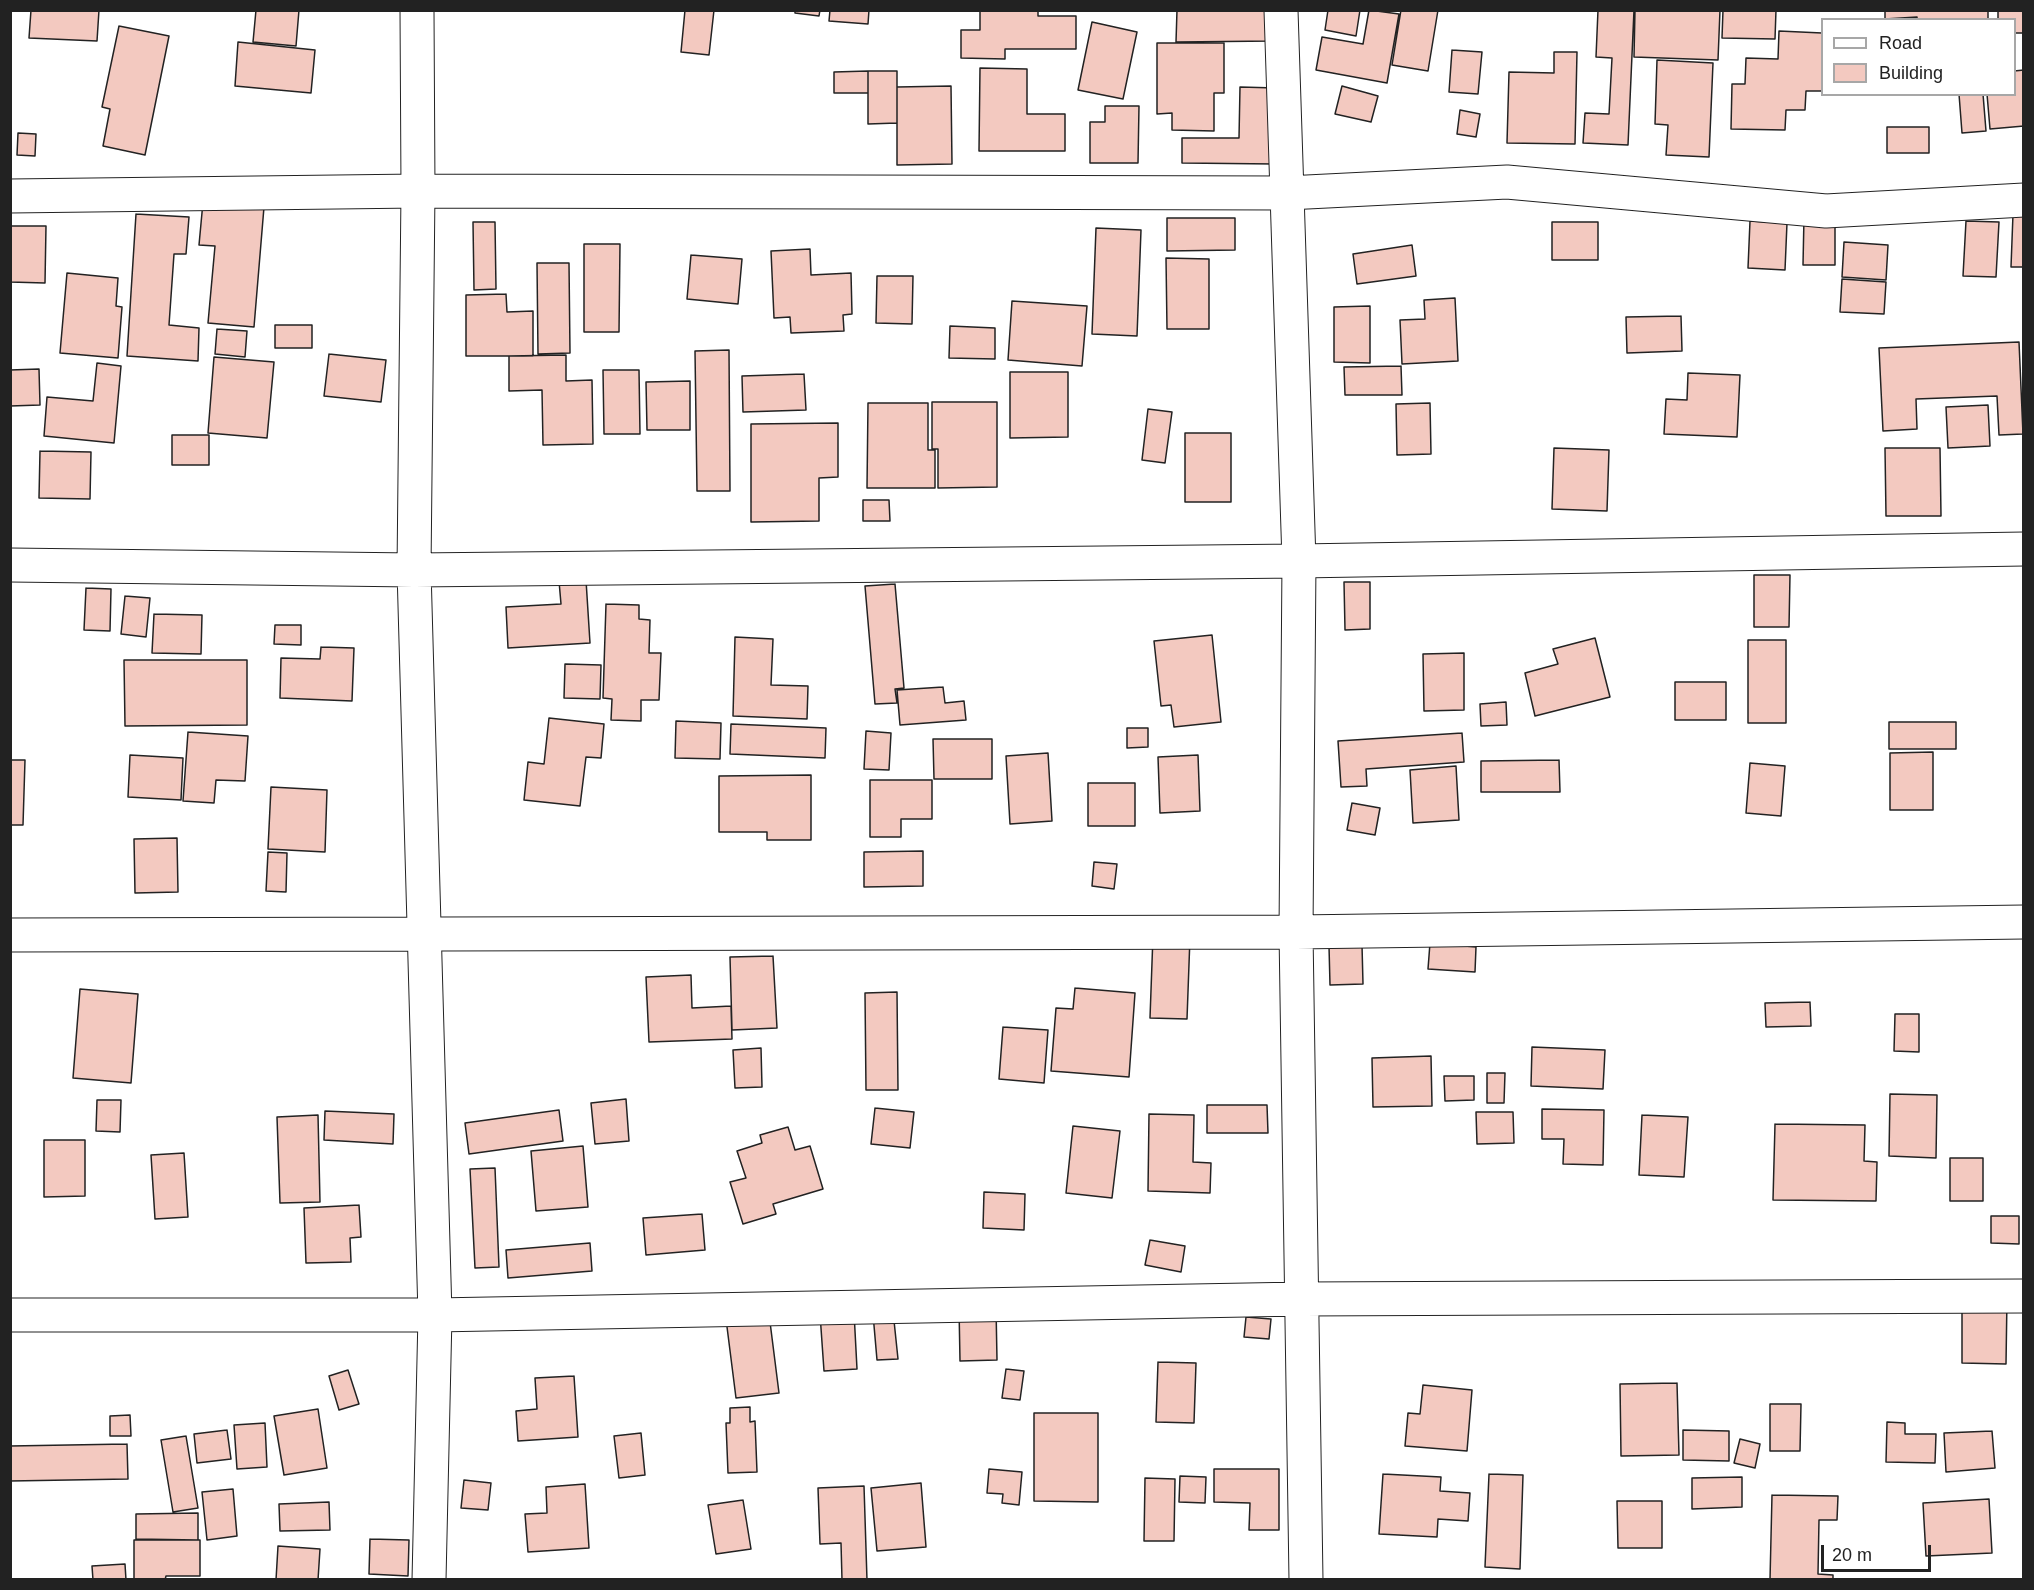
<!DOCTYPE html>
<html>
<head>
<meta charset="utf-8">
<style>
  body { margin:0 }
  #map { position:relative; width:2034px; height:1590px; overflow:hidden; background:#fff; font-family:Arial,sans-serif }
  canvas { display:block }
  .frame { position:absolute; inset:0; border:12px solid #222; pointer-events:none }
  .legend { position:absolute; left:1821px; top:18px; width:195px; height:78px; box-sizing:border-box; background:#fff; border:2px solid #a7a7a7; margin:0; padding:8px 10px; list-style:none; font-size:18px; color:#222 }
  .legend li { display:flex; align-items:center; gap:12px; height:30px }
  .legend b { width:30px; border:2px solid #a7a7a7 }
  .scale { position:absolute; left:1821px; top:1545px; width:110px; height:27px; box-sizing:border-box; border:3px solid #222; border-top:0; padding-left:8px; font-size:18px; line-height:21px; white-space:nowrap; color:#222; -webkit-text-stroke:4px #fff; paint-order:stroke }
</style>
</head>
<body>
<div id="map">
<canvas width="2034" height="1590"></canvas>
<div class="frame"></div>
<ul class="legend">
<li><b style="height:8px;background:#fff"></b>Road</li>
<li><b style="height:16px;background:#f3c9c0"></b>Building</li>
</ul>
<div class="scale">20 m</div>
</div>
<script>
const ctx = document.querySelector('canvas').getContext('2d');
ctx.lineJoin = 'round';
function fillPath(path, color) {
  ctx.fillStyle = color;
  ctx.fill(path, 'evenodd');
}
function toPath(rows) {
  const path = new Path2D();
  for (const r of rows) {
    path.moveTo(r[0], r[1]);
    for (let i = 2; i < r.length; i += 2) path.lineTo(r[i], r[i + 1]);
  }
  return path;
}
function stroke(path, color, width, dash) {
  ctx.strokeStyle = color;
  ctx.lineWidth = width;
  ctx.lineCap = dash ? 'butt' : 'round';
  ctx.setLineDash(dash || []);
  ctx.stroke(path);
}
const building = toPath([
  [31,10,99,10,97,41,29,38,31,10],
  [256,10,299,10,296,46,253,42,256,10],
  [685,10,714,10,709,55,681,52,685,10],
  [795,10,820,10,819,16,795,13,795,10],
  [830,10,869,10,868,24,829,21,830,10],
  [980,10,1038,10,1038,16,1076,16,1076,49,1005,49,1005,59,961,58,961,30,980,30,980,10],
  [1177,10,1274,10,1274,41,1176,42,1177,10],
  [1328,10,1360,10,1356,36,1325,30,1328,10],
  [1369,10,1399,14,1387,83,1316,70,1322,37,1363,44,1369,10],
  [1401,10,1438,10,1428,71,1392,65,1401,10],
  [1598,10,1634,10,1628,145,1583,143,1585,113,1609,114,1612,58,1596,57,1598,10],
  [1635,10,1720,10,1718,60,1634,57,1635,10],
  [1723,10,1776,10,1775,39,1722,38,1723,10],
  [1885,10,1988,10,1988,20,1917,20,1917,17,1885,19,1885,10],
  [1998,10,2024,10,2024,33,2014,33,2014,20,1998,20,1998,10],
  [1092,22,1137,32,1123,99,1078,90,1092,22],
  [119,26,169,36,145,155,103,146,110,109,102,107,119,26],
  [1779,31,1822,33,1822,91,1806,91,1805,110,1786,110,1785,130,1731,129,1732,84,1745,84,1746,58,1778,59,1779,31],
  [238,42,315,50,311,93,235,86,238,42],
  [1157,43,1224,43,1224,93,1214,93,1214,131,1172,130,1172,113,1157,114,1157,43],
  [1452,50,1482,52,1478,94,1449,92,1452,50],
  [1554,52,1577,52,1575,144,1507,143,1509,72,1554,73,1554,52],
  [1657,60,1713,63,1709,157,1666,155,1668,125,1655,124,1657,60],
  [980,68,1027,69,1027,114,1065,114,1065,151,979,151,980,68],
  [2024,70,2024,126,1990,129,1987,94,2014,94,2014,71,2024,70],
  [868,71,868,93,834,93,834,72,868,71],
  [868,71,897,71,897,123,868,124,868,71],
  [951,86,952,164,897,165,897,87,951,86],
  [1342,86,1378,96,1371,122,1335,114,1342,86],
  [1240,87,1276,88,1275,164,1182,163,1182,138,1239,138,1240,87],
  [1959,94,1983,94,1986,131,1962,133,1959,94],
  [1105,106,1139,106,1138,163,1090,163,1090,122,1105,122,1105,106],
  [1460,110,1480,114,1476,137,1457,134,1460,110],
  [1887,127,1929,127,1929,153,1887,153,1887,127],
  [18,133,36,134,35,156,17,155,18,133],
  [203,202,264,207,254,327,208,323,215,246,199,245,203,202],
  [136,214,189,217,186,254,174,254,169,325,199,328,198,361,127,356,136,214],
  [2013,214,2024,214,2024,267,2011,267,2013,214],
  [1804,217,1835,217,1835,265,1803,265,1804,217],
  [1167,218,1235,218,1235,250,1167,251,1167,218],
  [1750,221,1787,223,1785,270,1748,268,1750,221],
  [1966,221,1999,222,1996,277,1963,276,1966,221],
  [473,222,495,222,496,289,474,290,473,222],
  [1552,222,1598,222,1598,260,1552,260,1552,222],
  [10,226,46,226,45,283,10,282,10,226],
  [1096,228,1141,230,1137,336,1092,334,1096,228],
  [1844,242,1888,245,1886,280,1842,277,1844,242],
  [584,244,620,244,619,332,584,332,584,244],
  [1412,245,1416,276,1357,284,1353,254,1412,245],
  [810,249,811,275,851,273,852,314,843,315,844,331,791,333,790,317,774,318,771,251,810,249],
  [691,255,742,259,738,304,687,299,691,255],
  [1166,258,1209,259,1209,329,1167,329,1166,258],
  [537,263,569,263,570,353,538,354,537,263],
  [67,273,118,278,116,306,122,307,118,358,60,353,67,273],
  [877,276,913,276,912,324,876,323,877,276],
  [1842,279,1886,282,1884,314,1840,312,1842,279],
  [506,294,507,312,533,311,533,356,466,356,466,295,506,294],
  [1455,298,1458,361,1402,364,1400,320,1425,319,1424,300,1455,298],
  [1012,301,1087,306,1082,366,1008,360,1012,301],
  [1370,306,1370,363,1334,362,1334,307,1370,306],
  [1681,316,1682,351,1627,353,1626,317,1681,316],
  [275,325,312,325,312,348,275,348,275,325],
  [950,326,995,328,995,359,949,358,950,326],
  [217,329,247,331,245,357,215,354,217,329],
  [2019,342,2023,434,1999,435,1997,396,1916,399,1917,429,1883,431,1879,348,2019,342],
  [729,350,730,491,697,491,695,351,729,350],
  [329,354,386,360,381,402,324,396,329,354],
  [566,355,566,381,592,380,593,444,543,445,542,390,509,391,509,356,566,355],
  [214,357,274,362,267,438,208,433,214,357],
  [97,363,121,366,114,443,44,436,47,397,93,401,97,363],
  [1401,366,1402,395,1345,395,1344,367,1401,366],
  [39,369,40,405,10,406,10,370,39,369],
  [603,370,639,370,640,434,604,434,603,370],
  [1010,372,1068,372,1068,437,1010,438,1010,372],
  [1688,373,1740,375,1737,437,1664,434,1666,399,1687,400,1688,373],
  [804,374,806,410,743,412,742,376,804,374],
  [690,381,690,430,647,430,646,382,690,381],
  [932,402,997,402,997,487,938,488,938,449,932,449,932,402],
  [868,403,928,403,928,450,935,450,935,488,867,488,868,403],
  [1430,403,1431,454,1397,455,1396,404,1430,403],
  [1988,405,1990,446,1948,448,1946,407,1988,405],
  [1148,409,1172,412,1165,463,1142,460,1148,409],
  [838,423,838,477,819,478,819,521,751,522,751,424,838,423],
  [1185,433,1231,433,1231,502,1185,502,1185,433],
  [172,435,209,435,209,465,172,465,172,435],
  [1554,448,1609,450,1607,511,1552,509,1554,448],
  [1885,448,1940,448,1941,516,1886,516,1885,448],
  [40,451,91,452,90,499,39,498,40,451],
  [863,500,889,500,890,521,863,521,863,500],
  [1754,575,1790,575,1789,627,1754,627,1754,575],
  [586,580,590,643,508,648,506,607,561,604,559,581,586,580],
  [1344,582,1370,582,1370,629,1345,630,1344,582],
  [895,584,904,688,895,689,897,703,875,704,865,586,895,584],
  [86,588,111,589,110,631,84,630,86,588],
  [125,596,150,598,146,637,121,634,125,596],
  [606,604,639,605,639,619,650,620,649,653,661,653,659,700,641,700,641,721,611,720,612,699,603,698,606,604],
  [154,614,202,615,201,654,152,653,154,614],
  [275,625,301,625,301,645,274,644,275,625],
  [1212,635,1221,722,1174,727,1171,705,1161,706,1154,641,1212,635],
  [735,637,773,639,771,685,808,686,807,719,733,716,735,637],
  [1595,638,1610,697,1535,716,1525,673,1558,664,1553,649,1595,638],
  [1748,640,1786,640,1786,723,1748,723,1748,640],
  [321,647,354,648,352,701,280,698,281,658,320,659,321,647],
  [1464,653,1464,710,1424,711,1423,654,1464,653],
  [124,660,247,660,247,725,125,726,124,660],
  [565,664,601,665,600,699,564,698,565,664],
  [1675,682,1726,682,1726,720,1675,720,1675,682],
  [943,687,945,703,964,701,966,720,900,725,897,690,943,687],
  [1506,702,1507,725,1481,726,1480,704,1506,702],
  [549,718,604,724,601,758,586,757,580,806,524,800,528,762,544,764,549,718],
  [676,721,721,723,720,759,675,758,676,721],
  [1889,722,1956,722,1956,749,1889,749,1889,722],
  [731,724,826,728,825,758,730,754,731,724],
  [1127,728,1148,728,1148,747,1127,748,1127,728],
  [866,731,891,733,889,770,864,769,866,731],
  [188,732,248,736,245,781,216,780,214,803,183,801,188,732],
  [1462,733,1464,762,1366,769,1367,786,1341,787,1338,741,1462,733],
  [933,739,992,739,992,779,934,779,933,739],
  [1933,752,1933,810,1890,810,1890,753,1933,752],
  [1048,753,1052,821,1010,824,1006,756,1048,753],
  [130,755,183,758,181,800,128,797,130,755],
  [1198,755,1200,811,1160,813,1158,757,1198,755],
  [10,760,25,760,23,825,10,825,10,760],
  [1559,760,1560,792,1481,792,1481,761,1559,760],
  [1750,763,1785,766,1781,816,1746,813,1750,763],
  [1456,766,1459,820,1413,823,1410,770,1456,766],
  [811,775,811,840,767,840,767,832,719,832,719,776,811,775],
  [870,780,932,780,932,819,901,819,901,837,870,837,870,780],
  [1088,783,1135,783,1135,826,1088,826,1088,783],
  [271,787,327,790,325,852,268,849,271,787],
  [1352,803,1380,808,1375,835,1347,830,1352,803],
  [177,838,178,892,135,893,134,839,177,838],
  [923,851,923,886,864,887,864,852,923,851],
  [268,852,287,853,286,892,266,891,268,852],
  [1094,862,1117,864,1114,889,1092,886,1094,862],
  [1153,935,1190,937,1187,1019,1150,1018,1153,935],
  [1430,943,1476,947,1475,972,1428,969,1430,943],
  [1362,945,1363,984,1330,985,1329,946,1362,945],
  [773,956,777,1028,732,1030,730,957,773,956],
  [691,975,692,1008,731,1006,732,1039,649,1042,646,977,691,975],
  [1075,988,1135,993,1129,1077,1051,1071,1056,1008,1073,1009,1075,988],
  [80,989,138,994,131,1083,73,1078,80,989],
  [897,992,898,1090,866,1090,865,993,897,992],
  [1810,1002,1811,1026,1766,1027,1765,1003,1810,1002],
  [1895,1014,1919,1014,1919,1052,1894,1051,1895,1014],
  [1003,1027,1048,1030,1044,1083,999,1079,1003,1027],
  [1532,1047,1605,1050,1603,1089,1531,1086,1532,1047],
  [761,1048,762,1087,735,1088,733,1050,761,1048],
  [1431,1056,1432,1106,1373,1107,1372,1058,1431,1056],
  [1487,1073,1505,1073,1504,1103,1487,1103,1487,1073],
  [1444,1076,1474,1076,1474,1100,1445,1101,1444,1076],
  [1890,1094,1937,1095,1936,1158,1889,1156,1890,1094],
  [626,1099,629,1141,595,1144,591,1103,626,1099],
  [97,1100,121,1100,120,1132,96,1131,97,1100],
  [1207,1105,1267,1105,1268,1133,1207,1133,1207,1105],
  [875,1108,914,1112,910,1148,871,1144,875,1108],
  [1542,1109,1604,1110,1603,1165,1563,1164,1564,1139,1542,1139,1542,1109],
  [559,1110,563,1141,469,1154,465,1123,559,1110],
  [325,1111,394,1114,393,1144,324,1140,325,1111],
  [1476,1112,1513,1112,1514,1143,1477,1144,1476,1112],
  [1149,1114,1194,1115,1193,1162,1211,1163,1210,1193,1148,1191,1149,1114],
  [318,1115,320,1202,280,1203,277,1117,318,1115],
  [1642,1115,1688,1117,1684,1177,1639,1175,1642,1115],
  [1775,1124,1865,1125,1864,1161,1877,1162,1876,1201,1773,1200,1775,1124],
  [1073,1126,1120,1131,1112,1198,1066,1193,1073,1126],
  [788,1127,795,1150,810,1146,823,1189,773,1204,776,1214,743,1224,730,1182,746,1178,737,1151,762,1143,760,1135,788,1127],
  [44,1140,85,1140,85,1196,44,1197,44,1140],
  [583,1146,588,1207,536,1211,531,1151,583,1146],
  [184,1153,188,1217,155,1219,151,1155,184,1153],
  [1950,1158,1983,1158,1983,1201,1950,1201,1950,1158],
  [495,1168,499,1267,475,1268,470,1169,495,1168],
  [984,1192,1025,1194,1024,1230,983,1228,984,1192],
  [359,1205,361,1237,350,1238,351,1262,306,1263,304,1208,359,1205],
  [702,1214,705,1250,646,1255,643,1218,702,1214],
  [1991,1216,2019,1216,2019,1244,1991,1243,1991,1216],
  [1150,1240,1185,1246,1181,1272,1145,1265,1150,1240],
  [590,1243,592,1271,508,1278,506,1250,590,1243],
  [1962,1298,2007,1298,2006,1364,1962,1363,1962,1298],
  [959,1307,996,1307,997,1360,960,1361,959,1307],
  [893,1311,898,1359,877,1360,873,1314,893,1311],
  [854,1312,857,1369,824,1371,820,1314,854,1312],
  [769,1314,779,1393,736,1398,726,1319,769,1314],
  [1246,1317,1271,1319,1269,1339,1244,1337,1246,1317],
  [1158,1362,1196,1363,1194,1423,1156,1422,1158,1362],
  [1006,1369,1024,1371,1020,1400,1002,1398,1006,1369],
  [348,1370,359,1404,339,1410,329,1376,348,1370],
  [574,1376,578,1437,518,1441,516,1411,537,1409,535,1378,574,1376],
  [1677,1383,1679,1455,1621,1456,1620,1384,1677,1383],
  [1423,1385,1472,1390,1467,1451,1405,1446,1408,1413,1420,1414,1423,1385],
  [1770,1404,1801,1404,1800,1451,1770,1451,1770,1404],
  [750,1407,750,1422,755,1421,757,1472,728,1473,726,1423,730,1423,730,1408,750,1407],
  [318,1409,327,1468,284,1475,274,1416,318,1409],
  [1034,1413,1098,1413,1098,1502,1034,1501,1034,1413],
  [130,1415,131,1436,110,1436,110,1416,130,1415],
  [1887,1422,1905,1423,1905,1434,1936,1434,1935,1463,1886,1462,1887,1422],
  [265,1423,267,1467,237,1469,234,1425,265,1423],
  [227,1430,231,1459,197,1463,194,1434,227,1430],
  [1683,1430,1729,1431,1729,1461,1683,1460,1683,1430],
  [1992,1431,1995,1468,1946,1472,1944,1433,1992,1431],
  [641,1433,645,1475,619,1478,614,1436,641,1433],
  [186,1436,198,1508,173,1512,161,1440,186,1436],
  [1740,1439,1760,1444,1755,1468,1734,1463,1740,1439],
  [127,1444,128,1479,10,1481,10,1446,127,1444],
  [989,1469,1022,1472,1019,1505,1002,1503,1003,1494,987,1493,989,1469],
  [1214,1469,1279,1469,1279,1530,1249,1530,1250,1503,1214,1502,1214,1469],
  [1383,1474,1441,1477,1440,1491,1470,1493,1468,1521,1438,1519,1437,1537,1379,1534,1383,1474],
  [1489,1474,1523,1475,1520,1569,1485,1567,1489,1474],
  [1180,1476,1206,1477,1205,1503,1179,1502,1180,1476],
  [1742,1477,1742,1507,1692,1509,1692,1478,1742,1477],
  [1145,1478,1175,1479,1174,1541,1144,1541,1145,1478],
  [464,1480,491,1483,488,1510,461,1508,464,1480],
  [921,1483,926,1547,877,1551,871,1488,921,1483],
  [585,1484,589,1548,528,1552,525,1514,547,1513,546,1487,585,1484],
  [864,1486,867,1580,842,1580,841,1543,820,1544,818,1488,864,1486],
  [233,1489,237,1536,207,1540,202,1492,233,1489],
  [1772,1495,1838,1496,1837,1520,1819,1520,1818,1574,1833,1575,1833,1580,1770,1580,1772,1495],
  [1989,1499,1992,1553,1926,1556,1923,1503,1989,1499],
  [743,1500,751,1549,716,1554,708,1505,743,1500],
  [1617,1501,1662,1501,1662,1548,1618,1548,1617,1501],
  [329,1502,330,1530,280,1531,279,1504,329,1502],
  [198,1513,198,1540,136,1539,136,1514,198,1513],
  [370,1539,409,1540,408,1576,369,1574,370,1539],
  [134,1540,200,1540,200,1576,166,1576,165,1580,134,1580,134,1540],
  [278,1546,320,1549,318,1580,276,1580,278,1546],
  [125,1564,126,1580,93,1580,92,1566,125,1564]
]);
fillPath(building, '#f3c9c0');
stroke(building, '#222', 1.5);
const street = toPath([
  [417,10,418,191,414,570,435,1315,429,1580],
  [1281,10,1299,561,1296,932,1306,1580],
  [10,196,418,191,1287,193,1507,182,1826,211,2024,200],
  [10,565,414,570,1299,561,2024,549],
  [10,935,1296,932,2024,922],
  [10,1315,435,1315,1301,1299,2024,1296]
]);
stroke(street, '#222', 35);
stroke(street, '#fff', 33);
</script>
</body>
</html>
